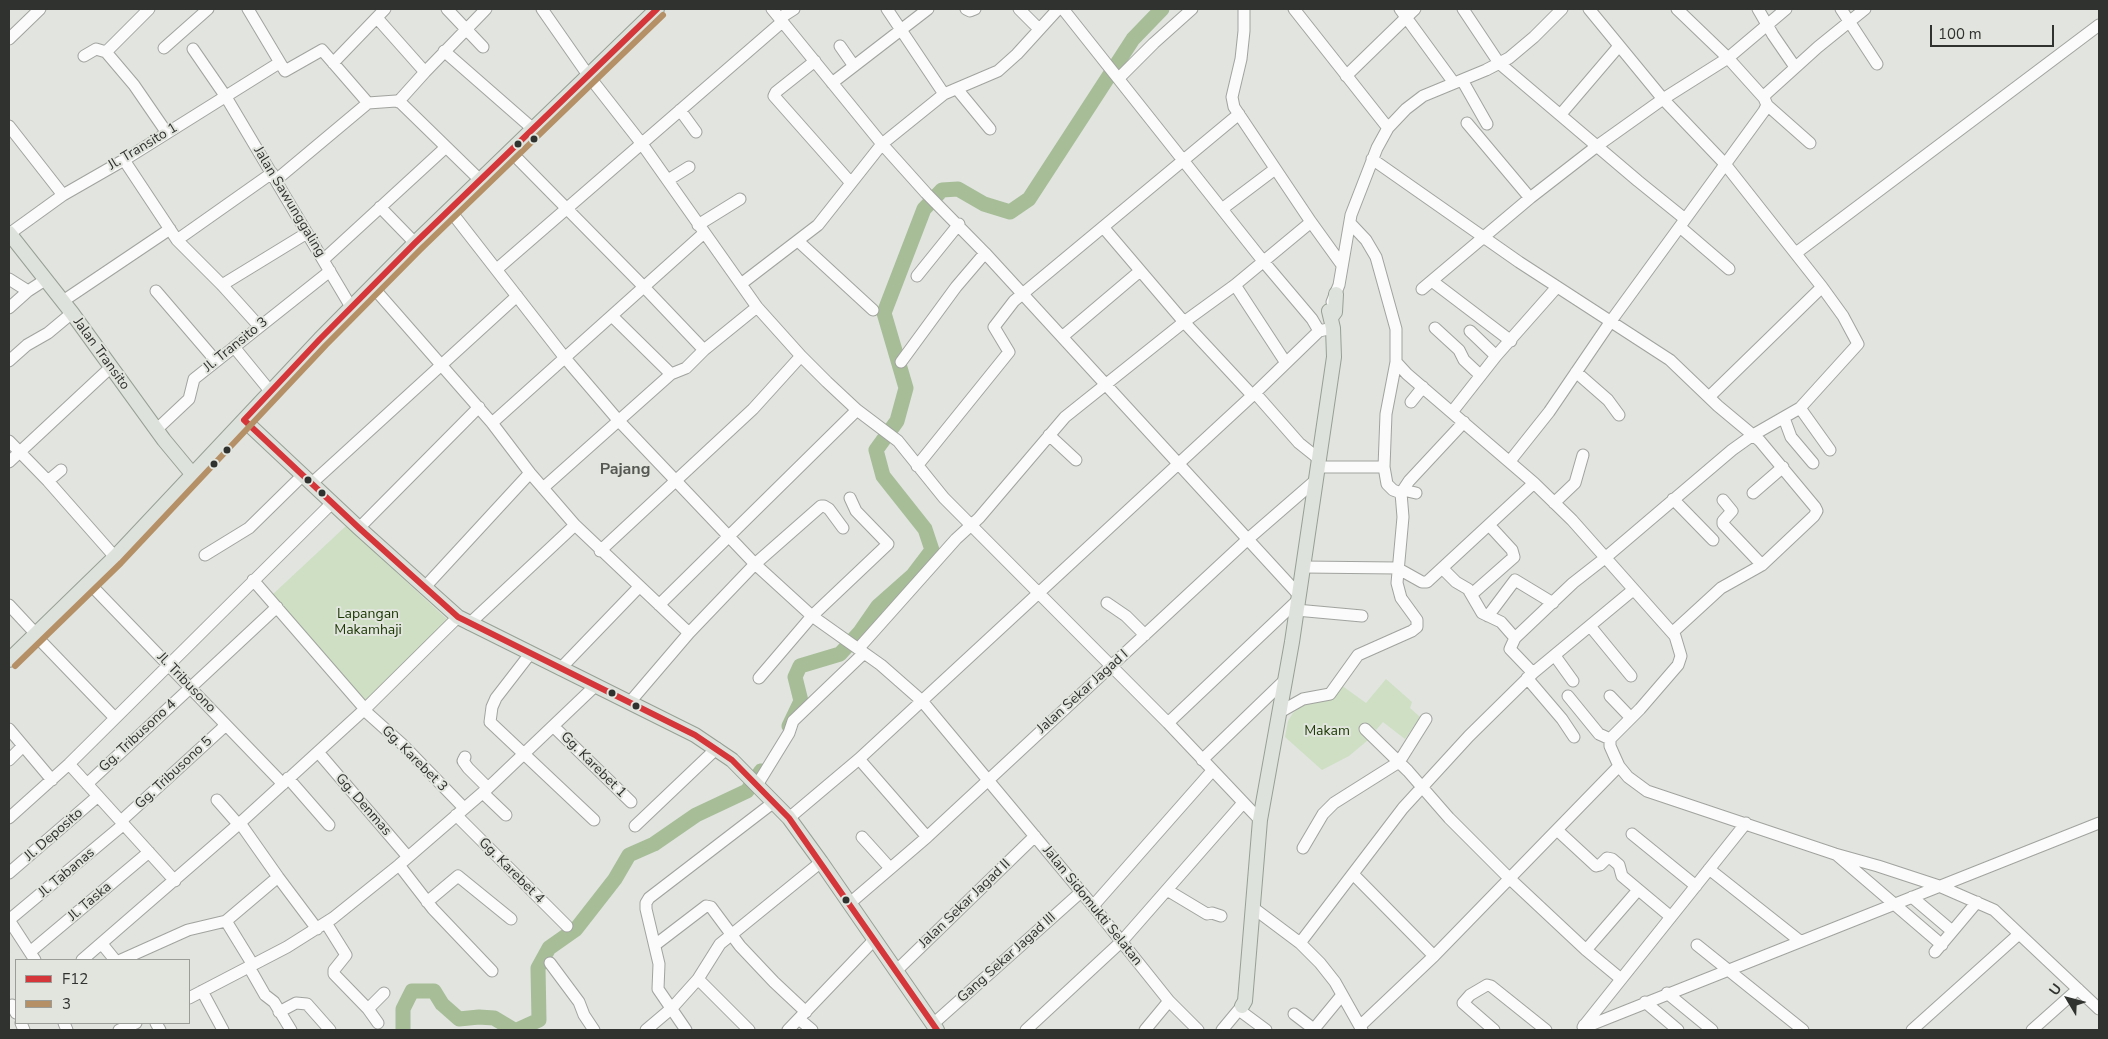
<!DOCTYPE html>
<html>
<head>
<meta charset="utf-8">
<style>
  body { margin:0 }
  #map { position:relative; width:2108px; height:1039px; overflow:hidden; background:#e1e4df; font-family:"Nunito Sans",sans-serif }
  canvas { display:block }
  .frame { position:absolute; inset:0; border:10px solid #30322f; pointer-events:none }
  .legend { position:absolute; left:15px; top:959px; width:175px; height:65px; box-sizing:border-box; background:#e1e5de; border:1px solid #9a9d98; margin:0; padding:6px 9px; list-style:none; font-size:15px; color:#30322f }
  .legend li { display:flex; align-items:center; gap:10px; height:25px }
  .legend b { width:25px; border:1px solid #9a9d98 }
  .north { position:absolute; left:2043px; top:974px; width:50px; height:50px; -webkit-text-stroke:4px #e1e5de; paint-order:stroke; rotate:307deg; font-size:14px; font-weight:700; line-height:20px; text-align:center; color:#30322f }
  .north::after { content:''; display:block; margin:auto; width:18px; height:22px; background:#30322f; clip-path:polygon(50% 0,100% 100%,50% 72%,0 100%) }
  .scale { position:absolute; left:1930px; top:25px; width:124px; height:22px; box-sizing:border-box; border:2px solid #30322f; border-top:0; padding-left:6px; font-size:15px; line-height:18px; white-space:nowrap; color:#30322f; -webkit-text-stroke:4px #e1e5de; paint-order:stroke }
</style>
</head>
<body>
<div id="map">
<canvas width="2108" height="1039"></canvas>
<div class="frame"></div>
<ul class="legend">
<li><b style="height:6px;background:#d5363a"></b>F12</li>
<li><b style="height:6px;background:#b59066"></b>3</li>
</ul>
<div class="north">U</div>
<div class="scale">100 m</div>
</div>
<script>
const ctx = document.querySelector('canvas').getContext('2d');
ctx.lineJoin = 'round';
function fillPath(path, color) {
  ctx.fillStyle = color;
  ctx.fill(path, 'evenodd');
}
function toPath(rows) {
  const path = new Path2D();
  for (const r of rows) {
    path.moveTo(r[0], r[1]);
    for (let i = 2; i < r.length; i += 2) path.lineTo(r[i], r[i + 1]);
  }
  return path;
}
function stroke(path, color, width, dash) {
  ctx.strokeStyle = color;
  ctx.lineWidth = width;
  ctx.lineCap = dash ? 'butt' : 'round';
  ctx.setLineDash(dash || []);
  ctx.stroke(path);
}
function drawText(font, color, halo, rows, align = 'center') {
  ctx.font = font + ' "Nunito Sans",sans-serif';
  ctx.lineWidth = 4;
  ctx.setLineDash([]);
  ctx.textBaseline = 'middle';
  ctx.strokeStyle = halo;
  ctx.fillStyle = color;
  for (const [text, x, y, turn = 0] of rows) {
    ctx.save();
    ctx.translate(x, y);
    ctx.rotate((+turn || 0) * Math.PI / 180);
    ctx.textAlign = isNaN(turn) ? turn : align;
    if (halo) ctx.strokeText(text, 0, 0);
    ctx.fillText(text, 0, 0);
    ctx.restore();
  }
}
fillPath(toPath([
  [346,526,450,622,364,704,271,596],
  [1386,679,1412,702,1410,708,1420,717,1405,739,1383,722,1376,730,1364,722,1361,733,1368,740,1349,756,1322,770,1285,737,1288,721,1293,713,1303,705,1341,685,1366,703]
]), '#cedfc3');
stroke(toPath([
  [789,726,801,701,795,677,800,666,840,654,860,632,878,606,913,575,932,550,925,529,883,476,876,450,897,421,906,388,884,313,924,209,942,190,958,189,984,204,1010,212,1029,199,1133,39,1162,9],
  [403,1030,403,1009,412,991,434,991,442,1004,459,1019,479,1017,494,1018,514,1030],
  [517,1030,539,1020,538,968,549,948,576,929,615,879,629,855,654,844,696,815,747,791,761,771]
]), '#a6bd97', 15);
const minor = toPath([
  [149,9,106,52,134,85,167,133],
  [248,9,285,71,322,50,368,103,396,101,401,103,480,180],
  [447,9,483,47],
  [542,9,588,75,642,144,757,307,801,356,827,382,857,410,898,441,944,498,1168,723,1260,820],
  [772,9,882,144,926,193,985,253,1298,594],
  [887,9,944,94],
  [966,9,970,11,975,9],
  [1019,9,1039,29],
  [1063,9,1263,261,1312,319,1319,331],
  [1244,9,1244,31,1241,59,1232,97,1234,107,1311,222,1342,265],
  [1294,9,1388,128],
  [1400,9,1454,83],
  [1463,9,1499,63,1638,181,1685,219],
  [1677,9,1728,58,1764,98],
  [1758,9,1773,35,1795,67],
  [1841,9,1877,64],
  [377,18,425,72],
  [780,18,794,9],
  [9,39,40,9],
  [840,46,854,66],
  [164,48,208,9],
  [193,49,226,97],
  [444,51,532,128],
  [84,56,96,49,106,52],
  [815,61,776,92,774,96,851,183],
  [333,63,385,9],
  [1346,76,1415,9],
  [1119,78,1154,43,1192,9],
  [1462,80,1487,124],
  [832,83,928,9],
  [957,89,990,129],
  [226,97,351,307],
  [398,102,425,72,486,9],
  [1767,105,1810,143],
  [680,110,696,132],
  [1561,114,1619,46],
  [1467,123,1530,198],
  [9,126,63,195],
  [510,151,644,287,704,350],
  [1372,159,1519,262,1670,360,1718,406,1760,441,1815,507,1817,511,1814,516,1762,565,1721,588,1673,632],
  [124,160,177,240,222,285,259,326],
  [276,180,368,103],
  [668,180,689,167],
  [380,207,415,243],
  [449,209,565,358,618,420,755,564,812,616,881,665,922,701,1093,906,1169,1001,1198,1030],
  [1222,209,1275,169],
  [1350,223,1366,240,1376,257,1396,329,1396,362,1407,374,1534,483,1572,520,1675,636,1681,656,1678,665,1640,709,1610,739,1610,746,1614,755,1619,766,1628,777,1647,791,1835,854,1878,866,1939,886,1994,910,2099,1009],
  [698,225,740,199],
  [1103,227,1184,322,1252,395],
  [1680,227,1729,269],
  [9,234,63,195,124,160,279,63],
  [177,240,272,173],
  [798,241,873,310],
  [1796,253,2099,25],
  [323,260,445,148],
  [497,269,782,22],
  [917,276,959,224],
  [9,279,28,291],
  [1432,281,1511,341],
  [741,284,818,225,882,144,944,94,998,71,1017,54,1058,9],
  [222,285,307,233],
  [1235,285,1286,363],
  [372,286,492,423,530,473,575,525,689,633],
  [1422,289,1530,198,1597,146,1663,99,1728,58,1786,9],
  [156,291,216,361],
  [63,301,170,229],
  [1332,302,1339,285,1351,215,1377,148,1388,128,1406,109,1423,96,1486,70,1509,58,1534,37,1562,9],
  [9,308,28,291,45,280],
  [612,316,671,374,686,368,704,350,757,307],
  [1435,328,1459,350,1464,360,1480,375],
  [1470,331,1496,356],
  [1062,337,1140,271],
  [234,347,270,391],
  [9,361,27,345,48,333,72,313],
  [901,362,956,287,985,253],
  [1576,372,1608,400,1619,415],
  [1255,393,1299,443,1319,459],
  [1709,397,1822,287],
  [1411,402,1423,387],
  [1800,408,1830,450],
  [1452,412,1496,356,1557,287],
  [1784,418,1791,437,1813,463],
  [492,423,704,233],
  [156,430,189,399,194,379,330,271],
  [1049,435,1076,460],
  [9,441,48,481,115,557],
  [1510,461,1549,412,1611,321,1764,111,1767,105,1764,98,1766,94,1818,47,1865,9],
  [9,462,111,367],
  [917,466,1009,352,994,327,1014,301,1239,114],
  [1318,467,1384,467,1387,484,1393,490,1401,493,1409,481,1464,422],
  [1384,467,1386,414,1396,362],
  [48,481,61,470],
  [312,483,517,296],
  [543,488,671,374],
  [1403,490,1416,493],
  [1753,493,1783,467],
  [1673,499,1713,540],
  [1723,500,1732,511,1723,521,1723,524,1762,565],
  [1554,503,1575,483,1583,455],
  [359,528,479,407],
  [600,551,753,409,801,356],
  [205,555,249,528,303,475],
  [1303,567,1397,568,1422,582,1427,582,1534,483],
  [1443,569,1456,582,1468,589,1482,613,1501,622,1515,638],
  [253,580,365,709],
  [89,583,283,784],
  [424,588,530,473],
  [1472,594,1514,557,1512,550,1489,525],
  [1107,603,1126,616,1145,635],
  [9,605,36,634],
  [659,605,857,410],
  [1296,610,1362,616],
  [1488,616,1515,580,1553,603],
  [469,624,575,525],
  [1590,626,1631,676],
  [35,635,115,718],
  [858,649,956,539,979,518,1065,417,1184,322,1235,285,1311,222],
  [530,654,496,698,492,707,490,722,594,820],
  [1555,656,1573,681],
  [560,669,639,587],
  [1533,673,1510,649,1515,638,1573,583,1605,558,1732,450,1753,435,1800,408,1858,344,1843,316,1822,287,1725,164,1663,99,1589,9],
  [759,678,812,616,888,544,856,511,850,498],
  [1527,678,1562,719,1574,737],
  [1568,696,1599,734,1610,739],
  [1610,696,1631,718],
  [630,702,689,633,755,564,821,506,824,506,829,509,843,528],
  [364,710,402,744,464,808],
  [1280,712,1303,699,1330,694,1358,655,1412,631,1417,627,1417,620,1401,598,1397,583,1403,517,1401,493],
  [1168,723,1298,600],
  [554,727,631,802],
  [9,729,52,780],
  [1365,729,1408,771,1449,818,1508,877,1586,950,1621,979],
  [318,752,408,857],
  [465,757,463,761,468,768,488,788],
  [859,759,927,837],
  [9,760,23,746],
  [1202,760,1286,679],
  [69,764,175,881],
  [288,778,329,825],
  [87,784,277,607],
  [757,785,789,733,793,721,864,653],
  [483,793,506,815],
  [217,800,238,824],
  [456,815,567,926],
  [9,818,69,764,332,503],
  [789,818,859,759,1255,393,1319,331,1333,328],
  [121,821,226,725],
  [240,823,278,877],
  [635,826,717,748],
  [1557,830,1596,866,1600,865,1607,858,1612,859,1619,865,1622,876,1671,917],
  [1632,834,1696,886],
  [862,837,890,868],
  [1303,848,1323,814,1334,803,1399,762,1426,719],
  [1837,855,1942,945],
  [399,865,433,909,492,971],
  [1709,869,1800,941],
  [9,873,98,796],
  [1353,874,1434,956],
  [1167,890,1207,914,1212,913,1221,916],
  [1912,897,1952,931],
  [427,902,458,876,511,919],
  [850,903,927,837,1248,539,1316,480],
  [1093,906,1212,771],
  [1252,907,1300,943,1320,963,1335,982,1362,1030],
  [9,920,124,824],
  [9,920,35,960],
  [226,921,253,965],
  [326,923,346,955,334,970,334,974,368,1009,378,1023],
  [1300,943,1403,808,1469,736,1533,673,1633,590],
  [102,944,115,960],
  [655,945,706,906,711,907,740,946,774,982,806,1012],
  [1697,945,1803,1030],
  [1586,950,1638,890],
  [30,952,149,852],
  [1935,952,1977,902],
  [82,960,240,823,365,709,458,617],
  [121,960,188,930,226,921,278,877,317,929],
  [550,963,579,1002,584,1015,594,1030],
  [249,967,265,995,274,1002,291,1030],
  [896,971,1035,836],
  [698,979,749,1030],
  [202,991,223,1030],
  [1667,993,1712,1030],
  [189,998,287,947,333,918,399,865,488,788,595,686],
  [1645,1002,1678,1030],
  [12,1005,16,1013],
  [368,1009,384,993],
  [1239,1010,1266,1030],
  [279,1012,296,1003,307,1004,330,1030],
  [1294,1014,1315,1030],
  [799,1019,812,1030],
  [21,1023,24,1030],
  [64,1023,67,1030],
  [156,1023,160,1030],
  [933,1024,1081,892],
  [1584,1025,1588,1026,2099,823],
  [1360,1026,1434,956,1619,766],
  [1583,1027,1746,823],
  [1314,1029,1342,995],
  [119,1030,136,1023],
  [646,1030,672,1008,698,979,720,944,821,862],
  [686,1030,658,989,659,964,646,909,646,903,649,898,774,802],
  [788,1030,874,940],
  [1026,1030,1122,941,1243,803],
  [1145,1030,1169,1001],
  [1222,1030,1242,1006],
  [1494,1030,1463,1003,1470,995,1487,985,1491,986,1546,1030],
  [1912,1030,2019,934],
  [2032,1030,2078,989]
]);
const major = toPath([
  [9,233,72,313,164,440,193,475],
  [1332,316,1335,312,1336,294],
  [244,420,359,528,458,617,695,735,732,760,789,818,821,862,937,1030],
  [9,660,115,557,320,339,415,243,657,9],
  [1242,1006,1245,1001,1260,820,1292,642,1334,357,1333,328,1329,311]
]);
stroke(minor, '#a1a39f', 13);
stroke(major, '#98a094', 16);
stroke(minor, '#fafbfa', 11);
stroke(major, '#dee2dc', 14);
stroke(toPath([
  [657,9,415,243,320,339,244,420,359,528,458,617,695,735,732,760,789,818,937,1030]
]), '#d5363a', 6);
stroke(toPath([
  [15,666,121,563,326,345,421,249,663,15]
]), '#b59066', 6);
for (const [x, y, r, color] of [
  [534,139,4.5,"#30322f"],
  [518,144,4.5,"#30322f"],
  [227,450,4.5,"#30322f"],
  [214,464,4.5,"#30322f"],
  [308,480,4.5,"#30322f"],
  [322,493,4.5,"#30322f"],
  [612,693,4.5,"#30322f"],
  [636,706,4.5,"#30322f"],
  [846,900,4.5,"#30322f"]
]) {
  const dot = new Path2D();
  dot.arc(x, y, r, 0, 2 * Math.PI);
  ctx.fillStyle = color;
  ctx.fill(dot);
  stroke(dot, '#e1e5de', 2);
}
drawText('14px', '#30322f', '#e1e5de', [
  ["Jl. Transito 1",143,147,-31],
  ["Jalan Sawunggaling",289,202,59],
  ["Jl. Transito 3",236,345,-39],
  ["Jalan Transito",101,354,54],
  ["Jl. Tribusono",186,683,46],
  ["Jalan Sekar Jagad I",1083,692,-42],
  ["Gg. Tribusono 4",138,736,-43],
  ["Gg. Karebet 3",414,759,45],
  ["Gg. Karebet 1",593,765,45],
  ["Gg. Tribusono 5",174,773,-43],
  ["Gg. Denmas",363,805,49],
  ["Jl. Deposito",54,835,-41],
  ["Gg. Karebet 4",511,871,45],
  ["Jl. Tabanas",67,873,-40],
  ["Jl. Taska",90,902,-40],
  ["Jalan Sekar Jagad II",965,904,-44],
  ["Jalan Sidomukti Selatan",1092,906,51],
  ["Gang Sekar Jagad III",1007,958,-42]
]);
drawText('14px', '#193600', '#e1e5de', [
  ["Lapangan",368,615],
  ["Makamhaji",368,631],
  ["Makam",1327,732]
]);
drawText('bold 16px', '#555853', '#e1e5de', [
  ["Pajang",625,470]
]);
</script>
</body>
</html>
